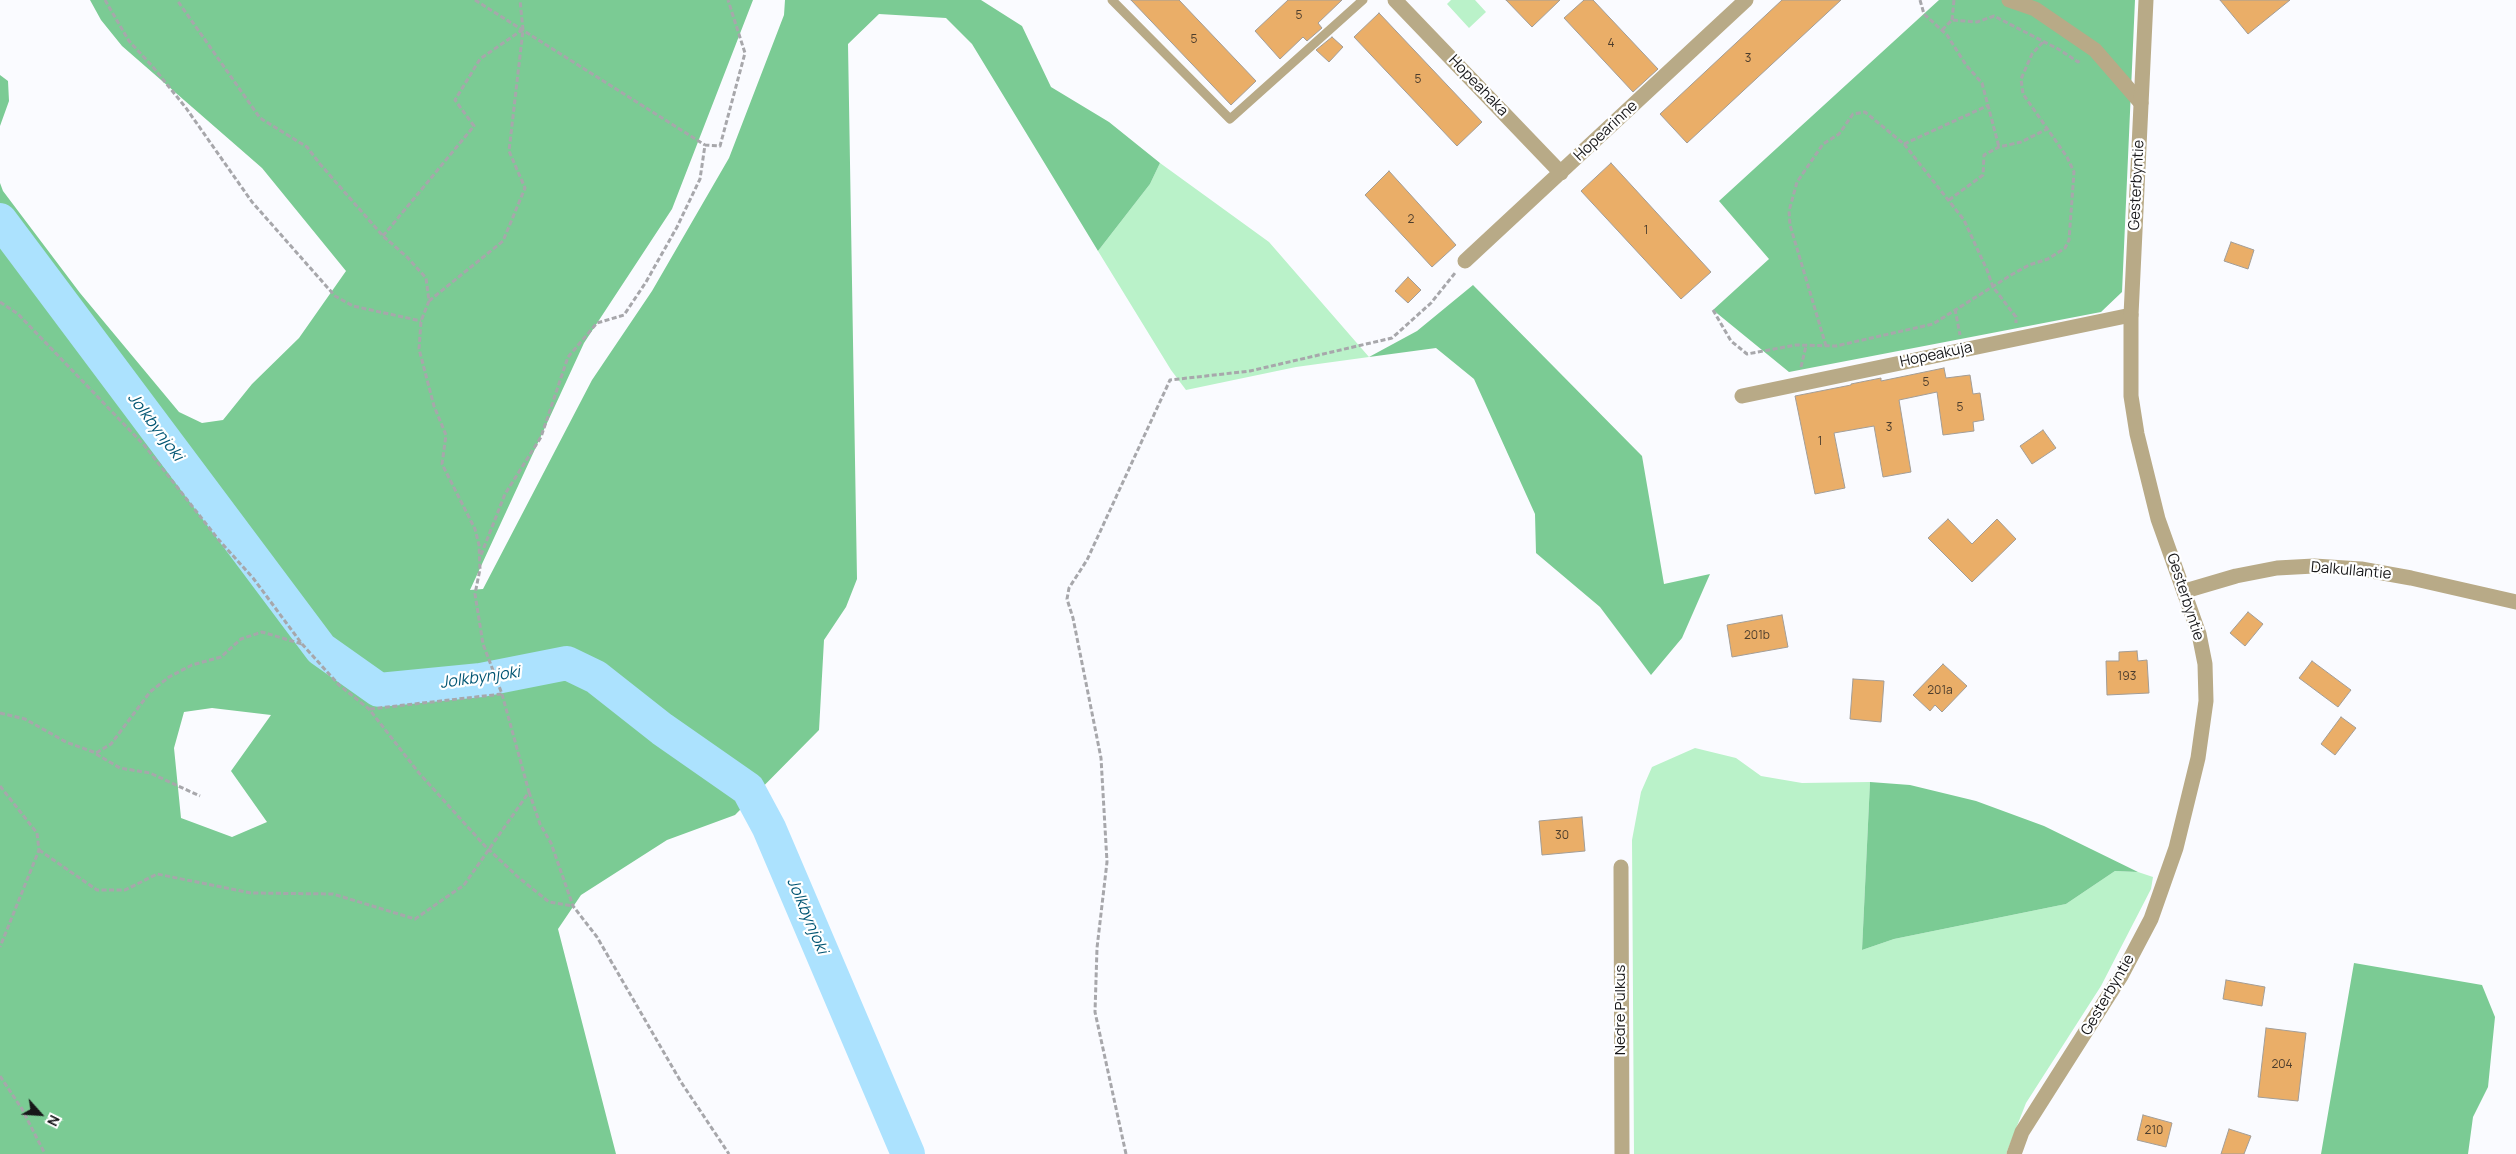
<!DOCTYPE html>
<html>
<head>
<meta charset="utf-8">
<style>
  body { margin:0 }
  #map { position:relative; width:2516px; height:1154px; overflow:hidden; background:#fafbff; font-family:Manrope,sans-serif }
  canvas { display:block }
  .north { position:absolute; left:15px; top:1089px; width:50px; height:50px; -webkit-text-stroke:4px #fff; paint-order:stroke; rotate:116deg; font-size:14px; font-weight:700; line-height:20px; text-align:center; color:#171719 }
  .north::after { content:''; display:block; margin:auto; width:18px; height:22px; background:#171719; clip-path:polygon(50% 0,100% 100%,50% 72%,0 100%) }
</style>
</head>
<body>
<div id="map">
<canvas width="2516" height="1154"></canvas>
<div class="north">N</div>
</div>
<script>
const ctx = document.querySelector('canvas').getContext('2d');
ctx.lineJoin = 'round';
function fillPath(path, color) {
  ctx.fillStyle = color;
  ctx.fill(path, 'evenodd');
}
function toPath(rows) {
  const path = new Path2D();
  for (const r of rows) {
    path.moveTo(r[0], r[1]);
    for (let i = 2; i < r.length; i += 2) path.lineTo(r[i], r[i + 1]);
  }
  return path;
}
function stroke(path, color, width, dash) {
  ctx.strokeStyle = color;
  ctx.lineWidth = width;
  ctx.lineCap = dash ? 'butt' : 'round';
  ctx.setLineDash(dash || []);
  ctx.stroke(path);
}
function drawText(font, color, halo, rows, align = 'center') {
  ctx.font = font + ' Manrope,sans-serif';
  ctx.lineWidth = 4.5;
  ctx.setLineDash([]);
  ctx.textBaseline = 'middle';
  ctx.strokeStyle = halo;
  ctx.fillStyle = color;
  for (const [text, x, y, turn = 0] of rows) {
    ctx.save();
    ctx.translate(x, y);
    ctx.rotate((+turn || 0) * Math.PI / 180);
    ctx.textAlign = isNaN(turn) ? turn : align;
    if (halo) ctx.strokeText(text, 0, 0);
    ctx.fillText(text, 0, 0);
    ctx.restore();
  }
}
fillPath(toPath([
  [1451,0,1475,0,1486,12,1469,28,1447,4],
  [1160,163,1269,242,1369,357,1296,367,1186,390,1171,370,1098,251,1150,184],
  [1695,748,1736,758,1761,776,1802,783,1870,782,1862,950,1894,939,2066,904,2115,871,2138,872,2153,877,2151,889,2101,986,2026,1103,2006,1154,1634,1154,1632,840,1641,792,1652,767]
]), '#baf2c9');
fillPath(toPath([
  [90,0,753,0,672,209,584,343,470,590,483,589,592,380,652,291,729,158,784,15,785,0,981,0,1022,26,1051,87,1109,122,1160,163,1150,184,1098,251,972,44,946,18,879,14,848,44,857,579,846,607,824,640,819,730,735,815,667,840,581,895,558,929,616,1154,0,1154,0,183,3,191,80,293,179,412,202,423,223,420,252,384,299,338,346,271,262,168,122,46,101,20],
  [212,708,271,715,231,771,267,822,232,837,181,818,174,748,184,712],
  [1939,0,2135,0,2122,292,2101,312,1789,372,1713,310,1769,259,1719,201],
  [0,75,8,81,9,101,0,126],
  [1473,285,1642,456,1664,584,1710,574,1682,638,1651,675,1600,607,1536,553,1535,514,1474,379,1436,348,1369,357,1417,331],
  [1870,782,1910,785,1976,801,2044,826,2138,872,2115,871,2066,904,1894,939,1862,950],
  [2354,963,2482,985,2495,1017,2488,1087,2473,1117,2468,1154,2321,1154]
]), '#7bcb94');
stroke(toPath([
  [0,220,321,649,379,690,481,680,567,663,596,677,662,729,748,789,769,828,908,1154]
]), '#ace2fe', 34);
const building = toPath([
  [1131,0,1179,0,1256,81,1231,105,1131,0],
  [1288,0,1342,0,1318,23,1322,28,1307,41,1303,37,1280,59,1255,31,1288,0],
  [1506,0,1560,0,1532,27,1506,0],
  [1584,0,1593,0,1658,69,1633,92,1564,18,1584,0],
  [1782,0,1841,0,1687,143,1660,114,1782,0],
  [2220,0,2290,0,2248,34,2220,0],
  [1379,13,1482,122,1457,146,1354,37,1379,13],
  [1332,37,1343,47,1329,62,1316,50,1332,37],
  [1611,163,1711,272,1681,299,1581,191,1611,163],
  [1389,171,1456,245,1432,267,1365,195,1389,171],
  [2231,242,2254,250,2248,269,2224,261,2231,242],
  [1408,277,1421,290,1408,303,1395,291,1408,277],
  [1944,368,1946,378,1970,375,1973,394,1980,393,1984,420,1973,422,1974,431,1943,435,1937,392,1899,400,1911,472,1883,477,1874,426,1834,433,1845,488,1815,494,1795,396,1851,385,1851,384,1881,378,1881,381,1944,368],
  [2043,430,2056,448,2032,464,2020,446,2043,430],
  [1948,519,1972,544,1997,519,2016,539,1972,582,1928,538,1948,519],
  [2248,612,2263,624,2245,646,2230,633,2248,612],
  [1782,615,1788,647,1732,657,1727,625,1782,615],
  [2137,651,2138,661,2147,660,2149,693,2107,695,2106,661,2119,661,2119,652,2137,651],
  [2312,661,2351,690,2338,707,2299,678,2312,661],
  [1943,664,1967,686,1942,712,1935,705,1930,711,1913,695,1943,664],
  [1853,679,1884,681,1881,722,1850,719,1853,679],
  [2341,717,2356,728,2335,755,2321,744,2341,717],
  [1582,817,1585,851,1542,855,1539,821,1582,817],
  [2226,980,2265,987,2262,1006,2223,999,2226,980],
  [2266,1028,2306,1033,2298,1101,2258,1097,2266,1028],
  [2143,1115,2172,1123,2166,1147,2137,1140,2143,1115],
  [2229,1129,2251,1136,2244,1154,2221,1154,2229,1129]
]);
fillPath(building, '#eaae68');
stroke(building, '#a29d97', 1);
stroke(toPath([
  [105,0,129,41,153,67,186,108,252,202,335,296,353,306,421,321],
  [475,0,705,145],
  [1920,0,1924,14,1947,35,1966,65,1982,83,1999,147],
  [1952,20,1954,0],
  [1942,30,1952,20,1977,22,1994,16,2060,50,2078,62,2080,60],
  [1904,144,1989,105],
  [1949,200,1983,175,1984,155,1999,147,2021,142,2047,129],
  [383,236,474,126,455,100,480,59,522,30],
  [429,301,503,241,525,188,509,151,523,30,520,0],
  [0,302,18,314,144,445,218,539,253,578,302,644,339,685,369,709,419,773,485,846,518,877,549,902,573,906],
  [1955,309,1960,335],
  [1713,310,1731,341,1747,354,1796,345,1836,346,1933,324,2011,275,2029,265,2048,259,2065,248,2069,240,2074,172,2067,157,2023,94,2021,79,2032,54,2043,42],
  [1826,346,1790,225,1789,211,1797,182,1823,144,1839,134,1853,114,1865,112,1904,144,1964,220,1987,270,1993,287,2016,317,2016,323],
  [1801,367,1806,346],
  [481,555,505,494,541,437,568,357,597,323,624,315,646,282,677,227,700,179,705,145,720,146,745,53,728,0],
  [370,709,502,694],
  [0,713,25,719,66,742,96,753,111,744,150,692,169,677,192,665,221,657,241,639,262,632,302,644],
  [96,754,120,768,150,773,200,796],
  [0,786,37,833,39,850,0,947],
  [529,792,540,824,551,843,573,906,597,937,681,1082,729,1154],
  [39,850,97,890,125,890,157,874,251,893,333,894,415,919,464,885,529,792,502,694,483,644,475,594,480,569,479,545,475,529,442,464,446,435,434,406,419,349,421,321,429,301,426,278,407,257,383,236,320,164,307,147,260,118,177,0],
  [0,1076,22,1109,45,1154],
  [1126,1154,1095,1012,1097,948,1107,862,1101,758,1073,618,1067,599,1069,588,1087,560,1170,380,1250,371,1392,338,1431,303,1455,273]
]), '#a7a7ab', 3, [5, 2.5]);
stroke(toPath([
  [1112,0,1230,119,1363,0]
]), '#b8aa87', 9);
stroke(toPath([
  [1395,0,1561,173],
  [2009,0,2035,9,2095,50,2141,103],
  [1465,261,1746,0],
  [1742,396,2131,315],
  [2185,591,2236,576,2277,568,2314,566,2361,569,2411,578,2516,602],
  [1621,867,1622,1154]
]), '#b8aa87', 15);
stroke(toPath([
  [2014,1154,2022,1132,2121,976,2151,919,2176,848,2198,758,2206,701,2205,664,2199,634,2158,519,2137,434,2131,396,2131,315,2146,0]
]), '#b8aa87', 15);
drawText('12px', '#4c3d2d', null, [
  ["5",1299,16],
  ["5",1194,40],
  ["4",1611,44],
  ["3",1748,59],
  ["5",1418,80],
  ["2",1411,220],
  ["1",1646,231],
  ["5",1926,383],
  ["5",1960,408],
  ["3",1889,428],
  ["1",1820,442],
  ["201b",1757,636],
  ["193",2127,677],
  ["201a",1940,691],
  ["30",1562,836],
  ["204",2282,1065],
  ["210",2154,1131]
]);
drawText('15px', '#171719', '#fff', [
  ["Hopeahaka",1478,86,46],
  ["Hopearinne",1606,131,-43],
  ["Gesterbyntie",2137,185,-87],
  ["Hopeakuja",1936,355,-12],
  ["Dalkullantie",2351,571,5],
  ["Gesterbyntie",2185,597,72],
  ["Gesterbyntie",2108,995,-60],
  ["Nedre Pulkus",1621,1010,-90]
]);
drawText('italic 16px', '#025674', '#fff', [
  ["Jolkbynjoki",155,427,53],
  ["Jolkbynjoki",480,678,-8],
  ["Jolkbynjoki",807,916,67]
]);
</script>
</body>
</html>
